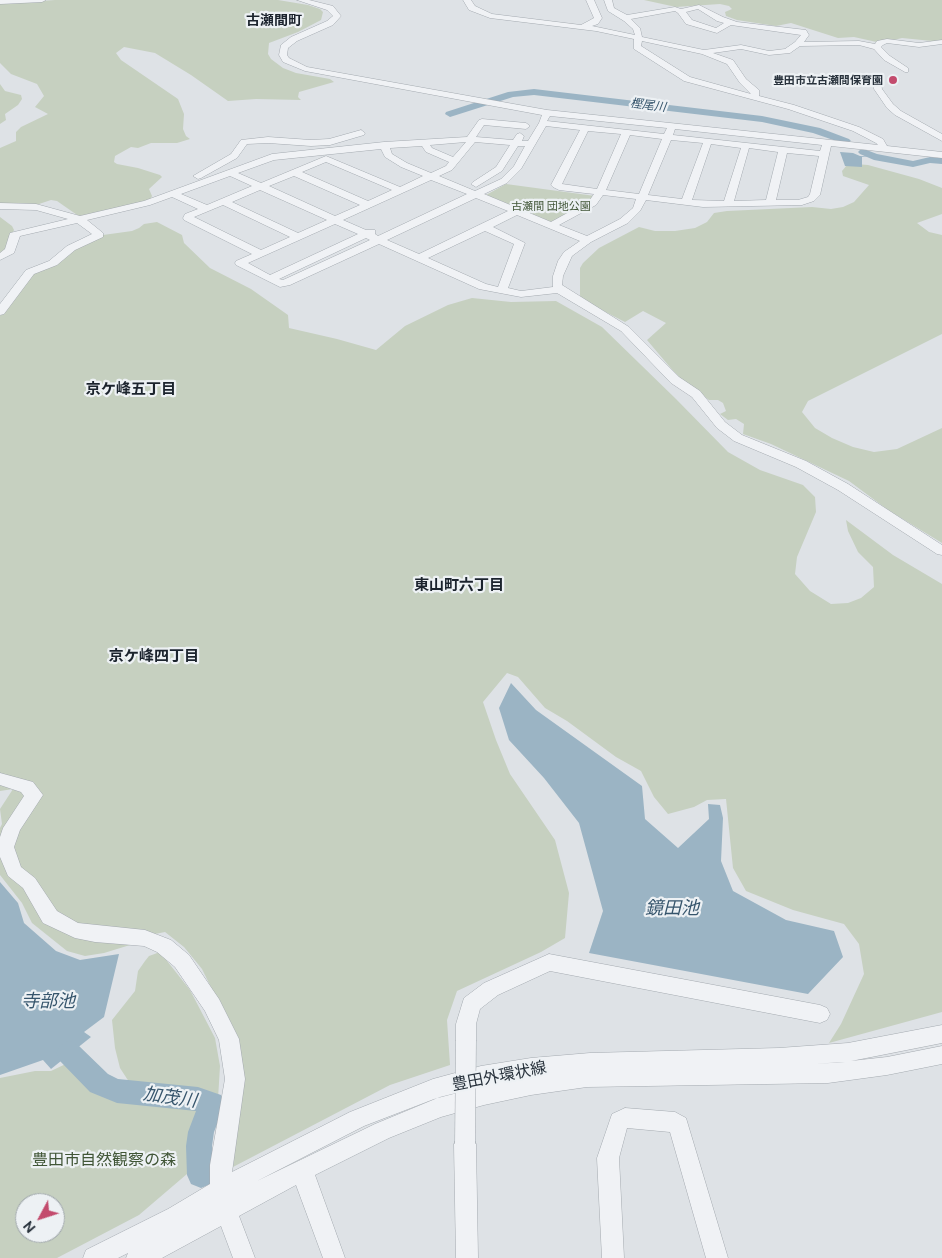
<!DOCTYPE html>
<html>
<head>
<meta charset="utf-8">
<style>
  body { margin:0 }
  #map { position:relative; width:942px; height:1258px; overflow:hidden; background:#dee2e6; font-family:Ubuntu,sans-serif }
  canvas { display:block }
  .north { position:absolute; left:15px; top:1193px; width:50px; height:50px; box-sizing:border-box; background:#edf1f4; border:1px solid #9ea5aa; border-radius:50%; rotate:230deg; font-size:14px; font-weight:700; line-height:20px; text-align:center; color:#28323c }
  .north::after { content:''; display:block; margin:auto; width:18px; height:22px; background:#c34b6d; clip-path:polygon(50% 0,100% 100%,50% 72%,0 100%) }
</style>
</head>
<body>
<div id="map">
<canvas width="942" height="1258"></canvas>
<div class="north">N</div>
</div>
<script>
const ctx = document.querySelector('canvas').getContext('2d');
ctx.lineJoin = 'round';
function fillPath(path, color) {
  ctx.fillStyle = color;
  ctx.fill(path, 'evenodd');
}
function toPath(rows) {
  const path = new Path2D();
  for (const r of rows) {
    path.moveTo(r[0], r[1]);
    for (let i = 2; i < r.length; i += 2) path.lineTo(r[i], r[i + 1]);
  }
  return path;
}
function stroke(path, color, width, dash) {
  ctx.strokeStyle = color;
  ctx.lineWidth = width;
  ctx.lineCap = dash ? 'butt' : 'round';
  ctx.setLineDash(dash || []);
  ctx.stroke(path);
}
function drawText(font, color, halo, rows, align = 'center') {
  ctx.font = font + ' Ubuntu,"Noto Sans JP",sans-serif';
  ctx.lineWidth = 4.5;
  ctx.setLineDash([]);
  ctx.textBaseline = 'middle';
  ctx.strokeStyle = halo;
  ctx.fillStyle = color;
  for (const [text, x, y, turn = 0] of rows) {
    ctx.save();
    ctx.translate(x, y);
    ctx.rotate((+turn || 0) * Math.PI / 180);
    ctx.textAlign = isNaN(turn) ? turn : align;
    if (halo) ctx.strokeText(text, 0, 0);
    ctx.fillText(text, 0, 0);
    ctx.restore();
  }
}
fillPath(toPath([
  [55,0,278,0,308,5,320,9,323,12,321,20,298,32,269,43,268,54,271,59,283,68,296,73,330,79,334,82,299,92,298,97,301,100,256,99,228,101,191,75,155,53,124,47,116,53,121,60,178,99,184,114,183,129,186,136,190,139,177,143,151,143,138,148,131,147,115,156,114,162,117,164,138,168,160,175,162,177,149,189,152,196,150,200,80,217,57,201,51,200,33,206,0,205,0,148,16,141,16,132,21,127,48,114,35,107,44,96,37,84,11,74,0,63,0,4],
  [644,0,942,0,942,42,902,38,881,43,854,37,838,38,791,23,776,26,737,20,726,16,725,12,732,9,729,6,720,4,676,7],
  [0,84,5,91,21,95,22,99,18,105,5,114,6,120,0,124],
  [855,164,868,165,919,179,942,188,942,214,917,223,929,232,942,235,942,334,808,401,802,412,815,428,832,438,853,447,874,452,897,449,942,428,942,543,888,510,849,481,771,444,743,434,744,424,736,419,728,420,720,414,726,411,723,403,718,400,709,400,680,379,647,340,666,323,643,311,625,322,580,299,580,268,583,263,599,248,639,227,655,231,675,231,695,228,707,222,714,213,727,211,812,207,831,209,843,207,854,202,869,185,843,176,842,171,847,165],
  [506,184,595,196,589,203,551,222,486,195],
  [0,217,12,226,14,230,12,234,10,246,0,254],
  [157,222,182,235,184,243,210,268,251,289,288,315,289,328,337,339,376,350,405,326,448,305,472,298,511,302,556,301,602,327,676,399,728,452,760,470,803,485,815,497,816,512,797,557,795,574,810,591,831,604,848,603,861,598,874,587,873,567,858,552,848,531,846,520,893,555,942,584,942,1012,829,1043,841,1024,864,974,859,944,844,924,793,910,746,891,733,868,726,799,707,800,694,807,668,814,654,797,641,771,616,757,567,721,545,708,518,677,507,673,483,702,496,740,510,774,555,840,569,893,565,938,541,952,457,991,447,1020,450,1065,390,1085,233,1167,242,1083,232,1030,202,969,184,947,165,932,145,936,130,945,104,953,85,956,67,951,32,923,22,903,0,875,0,828,2,824,0,809,13,789,0,791,0,316,20,291,31,273,103,235,132,231,139,228,144,224],
  [160,952,190,990,215,1038,220,1066,218,1099,133,1088,120,1068,115,1048,112,1020,135,991,138,971,145,961,149,956],
  [72,1061,101,1089,116,1097,205,1109,194,1149,194,1168,139,1215,57,1258,0,1258,0,1078,35,1071,51,1071],
  [25,1203,55,1203,55,1233,25,1233]
]), '#c6d0c0');
fillPath(toPath([
  [840,152,853,153,860,156,872,157,862,157,862,167,845,166],
  [511,683,536,710,642,786,645,819,678,848,709,819,708,804,720,805,723,818,721,861,733,891,786,920,834,931,843,957,808,994,589,953,603,911,579,823,544,778,509,740,499,708],
  [0,882,18,903,24,923,56,951,80,960,119,954,104,1017,84,1032,91,1037,51,1069,43,1060,0,1075]
]), '#9bb4c4');
fillPath(toPath([
  [534,89,762,116,820,128,849,139,851,141,845,144,813,133,762,122,534,95,513,97,450,117,445,114,446,112,508,92,534,89],
  [864,149,877,154,913,161,930,157,942,158,942,164,930,163,913,167,874,160,860,154,858,152,860,150,864,149],
  [69,1041,78,1045,108,1074,118,1079,198,1087,221,1095,225,1104,214,1132,212,1146,215,1175,211,1184,201,1188,191,1184,187,1175,186,1146,188,1132,196,1111,117,1103,90,1092,60,1061,56,1053,60,1045,69,1041]
]), '#9bb4c4');
const minor = toPath([
  [0,0,46,0,42,2,0,4,0,0],
  [297,0,309,0,333,6,341,16,333,25,297,41,288,48,287,55,289,58,307,67,547,110,878,145,876,143,853,131,788,109,684,81,634,49,634,39,596,31,490,18,469,10,463,0,471,0,475,6,492,14,581,25,594,18,586,0,594,0,602,18,598,24,592,26,635,35,633,29,624,21,608,11,604,0,612,0,614,8,627,15,675,7,681,9,699,5,723,17,737,22,806,30,809,35,804,42,859,41,875,44,877,41,887,39,919,43,942,40,942,44,919,47,887,43,883,45,881,47,890,56,908,68,908,72,905,72,884,60,874,49,859,45,800,46,790,53,769,55,741,49,713,53,733,60,746,79,759,90,759,96,794,105,859,127,883,139,887,146,942,152,942,158,831,146,820,195,814,201,802,205,703,207,646,200,640,211,628,223,591,242,572,256,563,276,562,285,629,327,679,377,700,391,725,422,742,435,806,461,848,484,942,545,942,555,937,554,838,490,796,467,734,441,717,428,692,397,671,383,621,331,557,293,521,297,479,289,379,244,290,285,280,287,236,265,235,263,236,261,252,254,184,220,183,218,185,214,198,209,172,197,150,205,87,220,103,233,103,237,75,250,57,265,34,274,4,314,0,315,0,304,26,270,49,261,67,246,92,234,77,223,20,236,14,253,0,260,0,253,5,249,10,233,68,219,36,210,0,209,0,203,36,204,80,216,144,201,272,154,384,142,467,137,479,120,482,119,526,123,530,126,526,129,484,125,476,137,513,140,517,134,520,133,524,136,522,141,528,141,539,123,542,115,305,71,283,62,279,55,281,45,291,37,327,21,333,16,327,10,297,0],
  [698,9,717,21,724,23,716,28,692,20,686,12,698,9],
  [675,11,678,13,686,24,717,33,731,25,801,35,795,42,785,49,769,51,741,45,704,50,642,37,640,28,631,19,675,11],
  [642,41,702,54,727,64,740,83,751,94,690,77,641,46,642,41],
  [550,116,667,128,664,134,547,121,550,116],
  [546,126,580,130,551,185,553,187,559,190,594,194,589,201,551,222,484,194,507,183,521,169,546,126],
  [675,129,822,145,820,151,673,135,675,129],
  [588,131,621,134,597,189,562,184,588,131],
  [630,135,662,139,639,194,606,190,630,135],
  [671,140,703,143,682,199,648,195,671,140],
  [466,142,453,157,432,148,430,145,466,142],
  [475,142,510,145,496,167,473,182,471,184,476,187,502,171,518,146,525,146,514,166,501,179,475,191,439,176,452,170,475,142],
  [711,144,741,148,724,201,692,200,711,144],
  [422,146,426,152,449,162,446,166,431,173,407,163,392,154,390,148,422,146],
  [749,148,778,152,766,200,734,201,749,148],
  [381,149,385,157,401,167,423,176,400,187,326,156,261,183,238,173,274,160,381,149],
  [787,153,819,156,810,194,808,197,798,200,776,200,787,153],
  [326,162,392,190,368,201,302,172,326,162],
  [230,176,252,186,207,205,181,194,230,176],
  [294,176,360,205,335,216,269,186,294,176],
  [431,180,467,194,378,236,375,234,375,230,366,230,343,220,431,180],
  [260,190,327,220,298,233,232,202,260,190],
  [603,195,636,199,633,208,620,219,587,236,559,225,596,205,603,195],
  [476,198,508,211,419,254,387,240,476,198],
  [223,205,290,237,261,250,194,217,223,205],
  [517,215,580,241,564,252,558,261,553,276,553,287,521,291,508,288,525,243,493,227,517,215],
  [335,224,358,234,270,275,248,263,335,224],
  [485,231,514,244,498,287,486,284,428,258,485,231],
  [366,238,370,240,283,280,279,279,366,238],
  [874,78,880,78,882,89,893,104,901,111,942,134,942,141,895,115,887,108,874,89,874,78],
  [361,130,365,133,364,135,330,145,311,146,268,143,247,144,237,158,201,178,198,179,193,176,231,154,241,140,268,137,311,140,329,139,361,130],
  [0,773,33,782,43,795,20,830,14,847,21,867,35,878,57,911,78,923,145,930,171,940,189,955,219,999,239,1039,245,1079,232,1172,350,1112,433,1079,481,1066,531,1058,590,1053,779,1048,848,1043,942,1025,942,1043,851,1061,887,1057,942,1046,942,1064,887,1075,828,1083,587,1087,531,1095,484,1105,441,1117,389,1138,315,1175,345,1258,323,1258,296,1185,239,1216,255,1258,233,1258,221,1226,162,1258,126,1258,128,1253,118,1258,83,1258,86,1250,168,1209,210,1184,210,1165,225,1079,219,1040,205,1011,175,967,157,952,144,946,95,942,75,938,43,923,23,888,8,876,0,857,0,837,3,828,24,796,21,792,0,785,0,773],
  [845,1062,828,1063,815,1064,845,1062],
  [492,1084,440,1097,375,1124,257,1181,364,1126,434,1099,492,1084],
  [549,954,820,1005,827,1008,830,1014,827,1020,820,1023,550,971,498,995,480,1009,476,1024,476,1040,473,1046,466,1049,459,1046,456,1040,456,1024,464,998,484,983,549,954],
  [625,1108,675,1112,686,1118,728,1258,706,1258,670,1132,627,1128,619,1158,624,1258,602,1258,597,1158,612,1114,625,1108],
  [465,1134,473,1137,476,1144,478,1258,456,1258,454,1144,457,1137,465,1134]
]);
stroke(minor, '#a4aab0', 1);
fillPath(minor, '#f0f2f5');
const minorBridge = toPath([
  [465,1144,466,1040]
]);
stroke(minorBridge, '#a4aab0', 21, []);
stroke(minorBridge, '#f0f2f5', 20);
for (const [x, y, r, color] of [
  [893,80,5,"#c34b6d"]
]) {
  const dot = new Path2D();
  dot.arc(x, y, r, 0, 2 * Math.PI);
  ctx.fillStyle = color;
  ctx.fill(dot);
  stroke(dot, '#edf1f4', 2);
}
drawText('bold 11px', '#28323c', '#edf1f4', [
  ["豊田市立古瀬間保育園",883,80]
], 'right');
drawText('11px', '#415637', '#edf1f4', [
  ["古瀬間 団地公園",551,206]
]);
drawText('italic 12px', '#36556c', '#edf1f4', [
  ["樫尾川",648,105,7]
]);
drawText('bold 14px', '#1b232d', '#edf1f4', [
  ["古瀬間町",274,20]
]);
drawText('bold 15px', '#1b232d', '#edf1f4', [
  ["京ケ峰五丁目",131,389],
  ["東山町六丁目",459,585],
  ["京ケ峰四丁目",154,656]
]);
drawText('16px', '#28323c', '#edf1f4', [
  ["豊田外環状線",499,1076,-11]
]);
drawText('16px', '#415637', '#edf1f4', [
  ["豊田市自然観察の森",104,1160]
]);
drawText('italic 18px', '#36556c', '#edf1f4', [
  ["鏡田池",672,908],
  ["寺部池",48,1001],
  ["加茂川",170,1097,8]
]);
</script>
</body>
</html>
